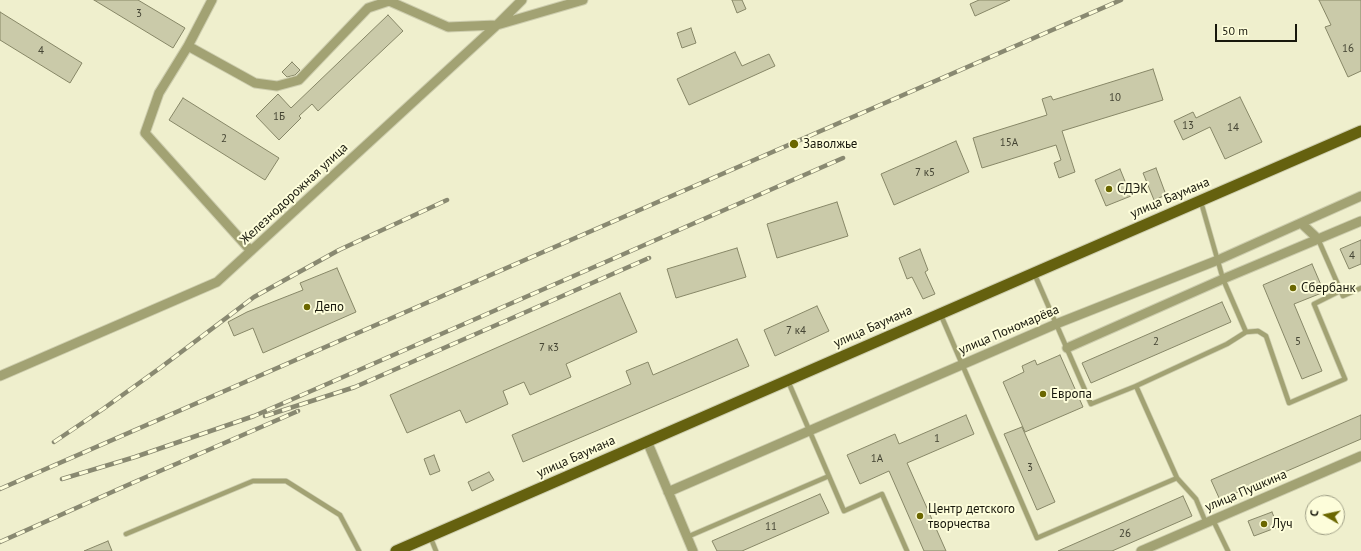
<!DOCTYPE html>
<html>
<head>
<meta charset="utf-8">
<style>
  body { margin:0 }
  #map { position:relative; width:1361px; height:551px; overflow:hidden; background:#efefcd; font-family:"PT Sans",sans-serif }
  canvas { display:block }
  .north { position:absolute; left:1305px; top:495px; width:40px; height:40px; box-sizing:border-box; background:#fdfdda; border:1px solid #a1a188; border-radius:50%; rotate:279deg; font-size:11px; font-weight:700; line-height:16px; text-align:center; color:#18180c }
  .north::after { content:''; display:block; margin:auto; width:14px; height:18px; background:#6b6700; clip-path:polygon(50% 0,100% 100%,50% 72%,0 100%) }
  .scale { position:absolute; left:1215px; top:24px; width:82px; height:18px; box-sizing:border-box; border:2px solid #18180c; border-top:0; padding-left:5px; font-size:12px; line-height:14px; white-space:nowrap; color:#18180c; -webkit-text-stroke:3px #fdfdda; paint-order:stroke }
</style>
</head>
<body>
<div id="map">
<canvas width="1361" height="551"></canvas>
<div class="north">С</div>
<div class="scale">50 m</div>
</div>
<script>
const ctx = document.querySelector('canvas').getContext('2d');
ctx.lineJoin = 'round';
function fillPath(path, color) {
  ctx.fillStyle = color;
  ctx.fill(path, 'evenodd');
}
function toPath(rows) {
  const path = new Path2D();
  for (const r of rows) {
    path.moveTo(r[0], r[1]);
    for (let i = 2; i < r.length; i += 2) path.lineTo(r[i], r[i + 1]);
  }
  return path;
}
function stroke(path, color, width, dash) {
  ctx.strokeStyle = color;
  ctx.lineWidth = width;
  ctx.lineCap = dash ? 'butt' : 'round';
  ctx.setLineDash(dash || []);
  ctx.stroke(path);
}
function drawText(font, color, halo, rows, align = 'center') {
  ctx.font = font + ' "PT Sans",sans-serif';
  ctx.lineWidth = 4;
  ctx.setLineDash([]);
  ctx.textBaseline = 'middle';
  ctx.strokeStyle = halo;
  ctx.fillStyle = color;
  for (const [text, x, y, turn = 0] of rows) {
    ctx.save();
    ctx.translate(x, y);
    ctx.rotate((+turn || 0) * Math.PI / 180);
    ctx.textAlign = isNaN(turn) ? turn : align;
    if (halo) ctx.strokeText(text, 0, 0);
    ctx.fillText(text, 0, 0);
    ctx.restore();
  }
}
const building = toPath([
  [94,0,138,0,185,28,173,48,94,0],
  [732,0,742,0,746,9,737,13,732,0],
  [979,0,1010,0,975,16,970,4,979,0],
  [1319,0,1361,0,1361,71,1348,77,1325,27,1331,25,1319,0],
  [0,12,82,63,70,83,0,40,0,12],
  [388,15,403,31,318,111,312,104,299,116,301,118,279,140,256,116,278,94,291,108,388,15],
  [691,28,696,43,682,48,677,33,691,28],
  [735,52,742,66,769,54,775,66,689,105,677,79,735,52],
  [292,62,300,70,295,75,287,77,282,72,292,62],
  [1153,69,1163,100,1062,131,1075,172,1059,178,1054,163,1061,160,1056,145,982,168,973,138,1047,115,1042,99,1051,96,1053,100,1153,69],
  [1240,97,1262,142,1225,159,1210,127,1183,140,1174,121,1193,112,1196,118,1240,97],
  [183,98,279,158,265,180,169,120,183,98],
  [956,141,969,172,894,205,881,174,956,141],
  [1156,168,1166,195,1154,200,1143,173,1156,168],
  [1120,169,1131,196,1106,206,1095,180,1120,169],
  [837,202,848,236,777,258,767,224,837,202],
  [1361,240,1361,264,1349,269,1340,249,1361,240],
  [737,248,746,277,676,298,667,269,737,248],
  [920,249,928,270,925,272,935,294,923,299,912,277,907,279,899,258,920,249],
  [1312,264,1324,292,1294,304,1322,371,1302,379,1263,285,1312,264],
  [337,268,356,312,263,353,253,328,234,336,228,322,247,312,303,290,300,283,337,268],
  [620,293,637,332,566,364,571,377,530,395,524,382,503,391,508,404,466,423,460,410,407,433,390,395,620,293],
  [1222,302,1231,322,1091,383,1082,363,1222,302],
  [817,306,829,331,775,356,764,330,817,306],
  [737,339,749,366,523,462,512,435,631,384,626,371,648,362,653,375,737,339],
  [1060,355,1083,407,1025,432,1003,382,1024,372,1022,366,1035,360,1037,365,1060,355],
  [966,415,974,434,907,463,946,551,924,551,889,471,860,484,847,455,895,434,899,444,966,415],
  [1361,415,1361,439,1220,500,1211,480,1361,415],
  [1022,427,1055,502,1037,510,1004,434,1022,427],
  [434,455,440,471,430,475,424,459,434,455],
  [489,472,494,480,472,491,468,482,489,472],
  [820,494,829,513,742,551,717,551,712,541,820,494],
  [1183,496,1192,516,1112,551,1058,551,1183,496],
  [1272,512,1278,527,1254,536,1248,521,1272,512],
  [108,541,112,551,84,551,108,541]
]);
fillPath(building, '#cacaa9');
stroke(building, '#878767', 1);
const service = toPath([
  [1318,239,1343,296,1361,288],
  [1034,273,1091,404,1136,386,1177,478,1196,499,1206,523],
  [940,313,1037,538,1177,478],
  [1246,332,1258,331,1266,336,1289,403,1345,379,1314,304,1340,291],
  [788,381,844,511,882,494,907,551],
  [1136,386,1227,344,1246,332,1223,279,1201,202],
  [1213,520,1228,551],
  [126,534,253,481,286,481,340,515,359,551],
  [430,536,436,551],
  [687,537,829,476]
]);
const minor = toPath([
  [212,0,188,46,159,93,145,133,251,251],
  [188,46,255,83,277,86,299,80,368,8,389,1,448,27,497,25,522,0],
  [1301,223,1318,239],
  [1067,348,1223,279,1361,221],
  [0,376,217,282,497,25,583,0],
  [647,441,693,551],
  [668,492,1056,324,1218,260,1361,196],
  [1141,551,1361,456]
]);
const primary = toPath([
  [396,551,1034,273,1361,131]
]);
stroke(service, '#cdcdae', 6);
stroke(minor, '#cdcdae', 11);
stroke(primary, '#cdcdae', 13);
stroke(service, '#a2a273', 4.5);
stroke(minor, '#a2a273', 9);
stroke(primary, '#65610f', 11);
const rail = toPath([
  [265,416,355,387,649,258],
  [54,442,103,409,160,368,254,297,339,250,447,200],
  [62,479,135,457,254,416,843,158],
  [0,489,1121,0],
  [0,542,130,484,298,411]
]);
stroke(rail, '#898971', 4.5);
stroke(rail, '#fdfdda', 3, [9]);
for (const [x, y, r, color] of [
  [794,144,5,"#6b6700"],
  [1109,189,4,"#6b6700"],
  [1293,288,4,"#6b6700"],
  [307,307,4,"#6b6700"],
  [1043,394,4,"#6b6700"],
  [920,516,4,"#6b6700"],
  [1264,524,4,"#6b6700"]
]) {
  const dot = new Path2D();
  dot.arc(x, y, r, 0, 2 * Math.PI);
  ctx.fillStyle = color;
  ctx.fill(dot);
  stroke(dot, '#fdfdda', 1.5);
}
drawText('11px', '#443', null, [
  ["3",139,14],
  ["16",1348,49],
  ["4",41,51],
  ["10",1115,98],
  ["1Б",279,117],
  ["13",1188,126],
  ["14",1233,128],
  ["2",224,139],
  ["15А",1009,143],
  ["7 к5",925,173],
  ["4",1352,256],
  ["7 к4",796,331],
  ["2",1156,342],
  ["5",1298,342],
  ["7 к3",549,348],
  ["1",937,439],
  ["1А",877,459],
  ["3",1030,468],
  ["11",771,527],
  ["26",1125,534]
]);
drawText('13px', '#18180c', '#fdfdda', [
  ["Заволжье",803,144],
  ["СДЭК",1117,189],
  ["Сбербанк",1301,288],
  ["Депо",315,307],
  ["Европа",1051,394],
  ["Центр детского",928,509],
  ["творчества",928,524],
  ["Луч",1272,524]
], 'left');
drawText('13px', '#18180c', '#fdfdda', [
  ["Железнодорожная улица",294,194,-43],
  ["улица Баумана",1170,198,-23],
  ["улица Баумана",873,327,-24],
  ["улица Пономарёва",1009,330,-23],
  ["улица Баумана",576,457,-24],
  ["улица Пушкина",1246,491,-23]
]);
</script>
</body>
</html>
